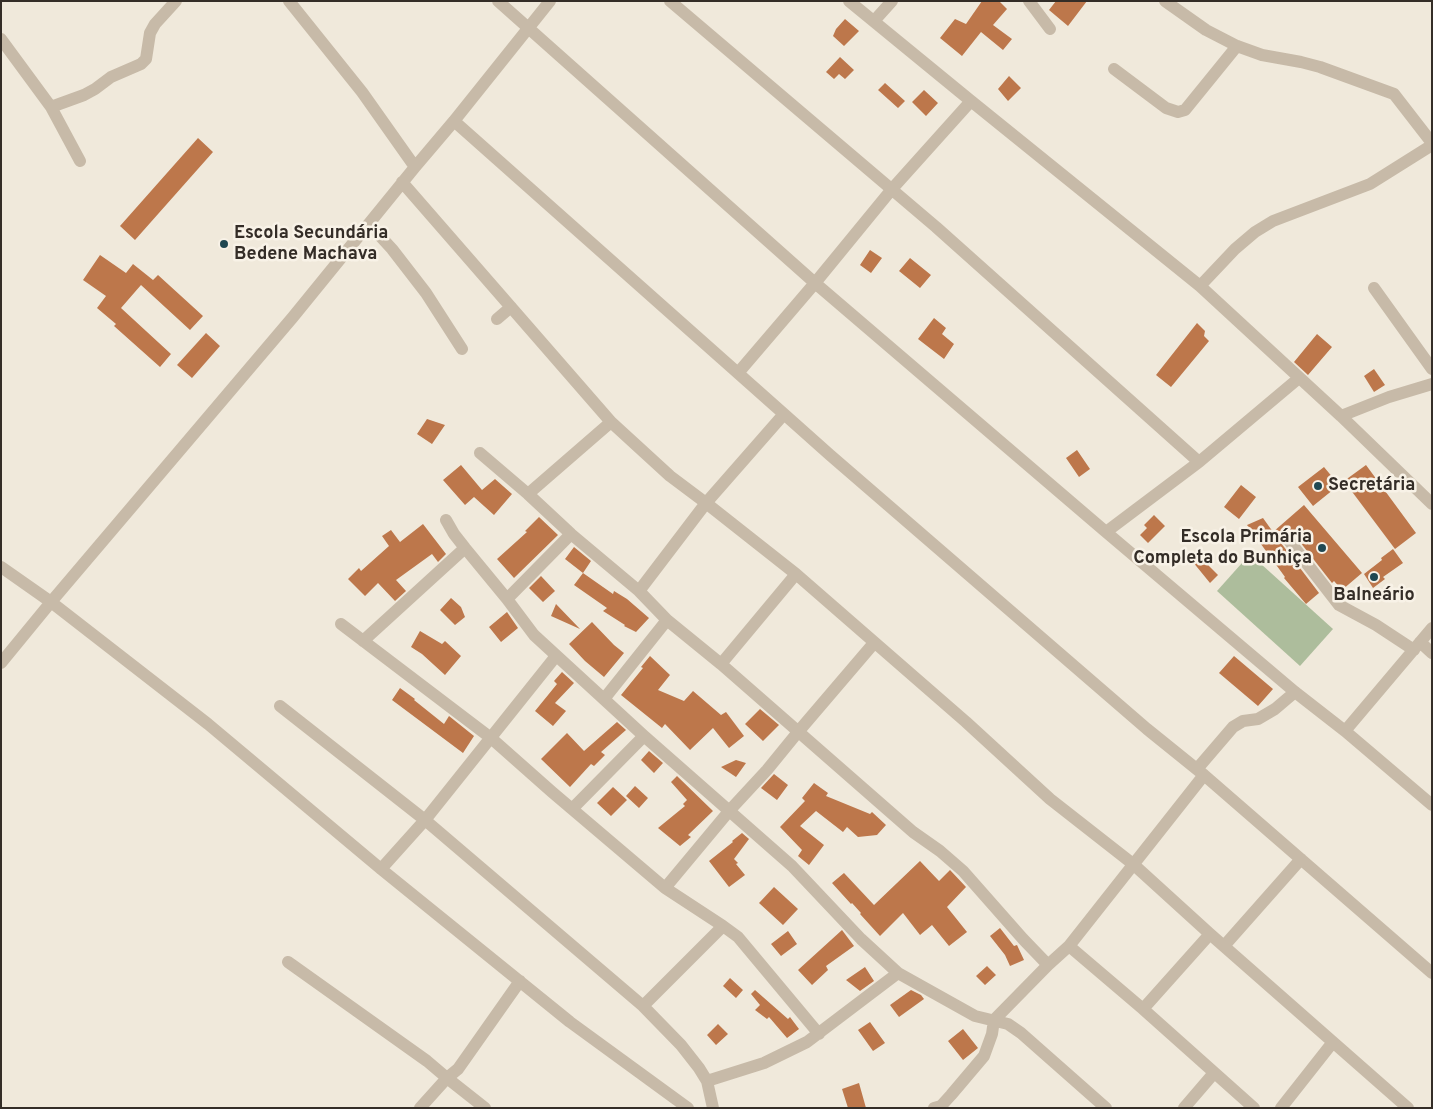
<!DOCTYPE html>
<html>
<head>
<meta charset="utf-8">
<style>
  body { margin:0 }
  #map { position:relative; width:1433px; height:1109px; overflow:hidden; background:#f0e9db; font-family:Overpass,sans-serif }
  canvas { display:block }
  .frame { position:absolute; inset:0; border:2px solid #342d27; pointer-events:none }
</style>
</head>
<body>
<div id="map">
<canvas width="1433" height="1109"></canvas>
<div class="frame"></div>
</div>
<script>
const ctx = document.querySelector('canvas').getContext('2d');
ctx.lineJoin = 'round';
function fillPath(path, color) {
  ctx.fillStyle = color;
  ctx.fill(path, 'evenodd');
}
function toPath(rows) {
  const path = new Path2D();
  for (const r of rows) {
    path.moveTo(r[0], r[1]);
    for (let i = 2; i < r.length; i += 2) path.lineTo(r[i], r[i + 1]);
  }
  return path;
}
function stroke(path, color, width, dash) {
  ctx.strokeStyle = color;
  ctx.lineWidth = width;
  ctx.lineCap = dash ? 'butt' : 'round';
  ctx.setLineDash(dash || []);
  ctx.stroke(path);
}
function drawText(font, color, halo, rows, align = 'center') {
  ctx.font = font + ' Overpass,sans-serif';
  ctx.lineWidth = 5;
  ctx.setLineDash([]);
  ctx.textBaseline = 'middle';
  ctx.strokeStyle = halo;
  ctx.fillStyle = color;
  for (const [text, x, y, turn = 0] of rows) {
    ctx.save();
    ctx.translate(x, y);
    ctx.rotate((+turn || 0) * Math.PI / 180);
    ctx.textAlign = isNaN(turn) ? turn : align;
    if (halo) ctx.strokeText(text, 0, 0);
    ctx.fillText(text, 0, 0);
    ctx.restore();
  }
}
fillPath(toPath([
  [1250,554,1333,629,1300,666,1217,591]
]), '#adbd9c');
fillPath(toPath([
  [982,1,999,1,1007,9,993,25,1012,39,1003,50,981,32,962,56,940,38,955,19,966,24],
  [1056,1,1087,1,1068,26,1049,10],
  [845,19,859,31,844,46,833,36,836,29],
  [840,57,854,70,845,79,839,74,834,79,826,72],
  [1009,76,1021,88,1008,101,998,89],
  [885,83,905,101,898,108,878,90],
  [924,90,938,103,926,116,912,102],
  [198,138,213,152,135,240,120,226],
  [870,250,882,258,871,273,860,265],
  [100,255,126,273,133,264,153,280,158,275,203,316,190,330,141,285,121,308,171,354,160,367,114,326,116,324,97,308,106,296,83,280],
  [910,258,931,275,920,288,899,271],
  [934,318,946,328,942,334,954,344,944,359,918,339],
  [1197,323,1205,331,1204,336,1209,341,1171,387,1156,375],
  [206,333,220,346,192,378,177,365],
  [1317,334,1332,347,1308,375,1294,362],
  [1374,369,1385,385,1374,392,1364,376],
  [427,419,445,425,432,444,417,434],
  [1077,450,1090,469,1079,477,1066,458],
  [461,465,482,490,495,479,512,494,494,515,474,497,465,505,443,480],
  [1366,465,1416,533,1395,549,1344,481],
  [1324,467,1339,485,1313,506,1298,487],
  [1241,485,1256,497,1239,519,1224,507],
  [1304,505,1362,573,1342,590,1334,581,1332,583,1293,533,1290,530,1282,531,1279,535,1281,543,1319,593,1306,604,1284,578,1285,577,1247,525,1263,518,1273,532],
  [1154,515,1165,526,1148,543,1140,535,1147,528,1144,525],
  [539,517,558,535,514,578,497,559,527,532,525,531],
  [423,524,446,554,438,562,432,554,396,580,406,591,395,601,378,583,365,596,348,579,359,568,361,571,389,546,382,536,391,530,400,542],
  [574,547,591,561,583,573,565,559],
  [1393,549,1403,563,1383,577,1385,579,1373,588,1364,574,1382,560,1381,558],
  [1194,551,1218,575,1210,583,1188,556],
  [583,573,613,594,614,591,627,599,649,618,636,632,624,626,625,625,603,611,607,608,574,585],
  [541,576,555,591,543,602,529,588],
  [451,598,461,607,465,617,455,625,440,610],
  [556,604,580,629,551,616],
  [507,612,518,628,501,642,489,627],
  [592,622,614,645,624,653,604,677,585,661,569,644],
  [420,631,442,644,445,641,461,656,445,675,422,654,411,647],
  [650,656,670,675,658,690,684,701,693,691,721,715,726,712,744,736,729,748,713,728,690,750,665,724,662,728,621,695,643,668,641,667],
  [1234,656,1273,689,1258,706,1219,673],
  [562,672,574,683,555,703,566,711,553,726,535,711,557,684,554,681],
  [400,688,415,699,414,700,444,724,449,716,474,736,463,753,392,700],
  [760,709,779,725,763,741,745,724],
  [617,722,626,730,601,752,605,755,594,766,591,764,570,787,541,759,567,733,584,751],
  [649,751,663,763,654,773,641,760],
  [736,760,746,763,736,777,721,767],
  [774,774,788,785,777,800,761,788],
  [677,776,713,811,688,835,691,837,680,846,658,828,685,806,683,804,687,800,671,782],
  [814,783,828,793,826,796,870,814,872,812,886,825,877,835,858,837,847,827,843,832,816,811,800,826,824,845,809,865,798,856,802,850,780,827,805,801,802,798],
  [635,786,648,798,639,808,626,796],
  [613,787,627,800,611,816,597,803],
  [742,833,749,839,734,859,738,863,736,864,745,875,729,887,709,861,733,842,732,841],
  [920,861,939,881,950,870,966,887,947,907,967,932,949,946,932,925,920,935,903,913,880,936,860,914,861,913,852,903,851,904,832,883,844,873,874,905],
  [774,887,798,909,783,925,759,903],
  [1000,928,1014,946,1017,945,1024,960,1010,966,1005,955,990,936],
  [842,930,854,946,826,966,828,970,812,985,798,970],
  [788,931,797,944,781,956,771,944],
  [987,966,996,975,985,985,976,976],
  [865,967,874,981,860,991,846,980],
  [730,978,743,990,736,998,723,986],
  [755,990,788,1019,790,1017,799,1029,787,1038,769,1017,767,1019,755,1010,760,1005,751,994],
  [911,990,921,995,924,999,899,1017,890,1005],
  [870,1022,885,1043,873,1051,858,1030],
  [718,1024,728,1034,716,1045,707,1035],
  [963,1029,978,1048,963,1060,948,1041],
  [859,1083,866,1108,848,1108,842,1089]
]), '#bd774b');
stroke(toPath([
  [289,1,362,92,415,167],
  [498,1,815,283,1106,532,1295,692,1345,731,1432,805],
  [670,1,936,227,1199,462],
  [849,1,971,101,1200,286,1341,416,1432,504],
  [1029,1,1050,29],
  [1165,1,1206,30,1237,46,1262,55,1301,62,1320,67,1394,94,1432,143],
  [874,21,892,1],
  [1,39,51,107,80,161],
  [1114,69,1166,108,1178,112,1185,110,1237,46],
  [51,107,84,95,95,89,111,77,141,64,146,59,150,33,155,24,176,1],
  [454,121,784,414,830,455,1147,729,1204,775,1432,973],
  [402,182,611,422,670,476,706,503,796,574,966,722,1050,799,1133,864,1210,934,1408,1108],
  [369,224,392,249,426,293,462,349],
  [1200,286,1235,249,1255,232,1273,221,1370,184,1432,145],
  [1374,288,1432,369],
  [497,319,511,307],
  [738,373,815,283,892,189,971,101],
  [1341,416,1389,397,1432,384],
  [480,453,528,494,571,534,639,591,667,620,721,664,913,832,940,851,963,871,1023,939,1048,965],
  [528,494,611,422],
  [446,520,454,534,465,548,507,599,534,635,644,736,792,866,861,939,898,973,975,1016,1008,1024,1021,1033,1106,1108],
  [1106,532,1199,462,1299,378],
  [1287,538,1339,605,1376,625,1414,650],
  [1,567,51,602,208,724,381,869,570,1022,688,1108],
  [639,591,706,503,784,414],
  [507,599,571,534],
  [341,624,491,738,552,792,665,888,723,926,738,937,819,1034],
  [363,641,465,548],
  [1420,642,1432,653],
  [1,663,51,602,293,317,415,167,454,121,550,1],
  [721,664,796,574],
  [604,699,667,620],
  [280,706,425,820,643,1006,681,1045,699,1068,707,1081,713,1108],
  [1345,731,1432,628],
  [1197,769,1233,727,1243,721,1258,719,1275,709,1295,692],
  [572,809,644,736],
  [381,869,425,820,556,656],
  [665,888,730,810,767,770,798,732,874,643],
  [1069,946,1143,1009,1254,1108],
  [1224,946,1301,859],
  [288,962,427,1061,447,1078,485,1108],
  [643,1006,723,926],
  [1143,1009,1210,934],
  [707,1081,764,1063,807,1042,898,973],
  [420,1108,447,1078,458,1069,520,981],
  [934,1108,941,1106,951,1095,984,1056,992,1034,994,1020,1048,965,1069,946,1204,775],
  [1184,1108,1214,1073],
  [1281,1108,1333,1042]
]), '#c7baa8', 12);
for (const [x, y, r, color] of [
  [224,244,5,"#204852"],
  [1318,486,5,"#204852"],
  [1322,548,5,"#204852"],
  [1374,577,5,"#204852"]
]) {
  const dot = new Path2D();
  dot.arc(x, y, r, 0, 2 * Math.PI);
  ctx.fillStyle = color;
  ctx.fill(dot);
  stroke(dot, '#f8f2e7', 2);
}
drawText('bold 18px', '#342d27', '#f8f2e7', [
  ["Escola Secundária",234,234],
  ["Bedene Machava",234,255],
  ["Secretária",1328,486],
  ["Escola Primária",1312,538,"right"],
  ["Completa do Bunhiça",1312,559,"right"],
  ["Balneário",1374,596,"center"]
], 'left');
</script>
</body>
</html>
